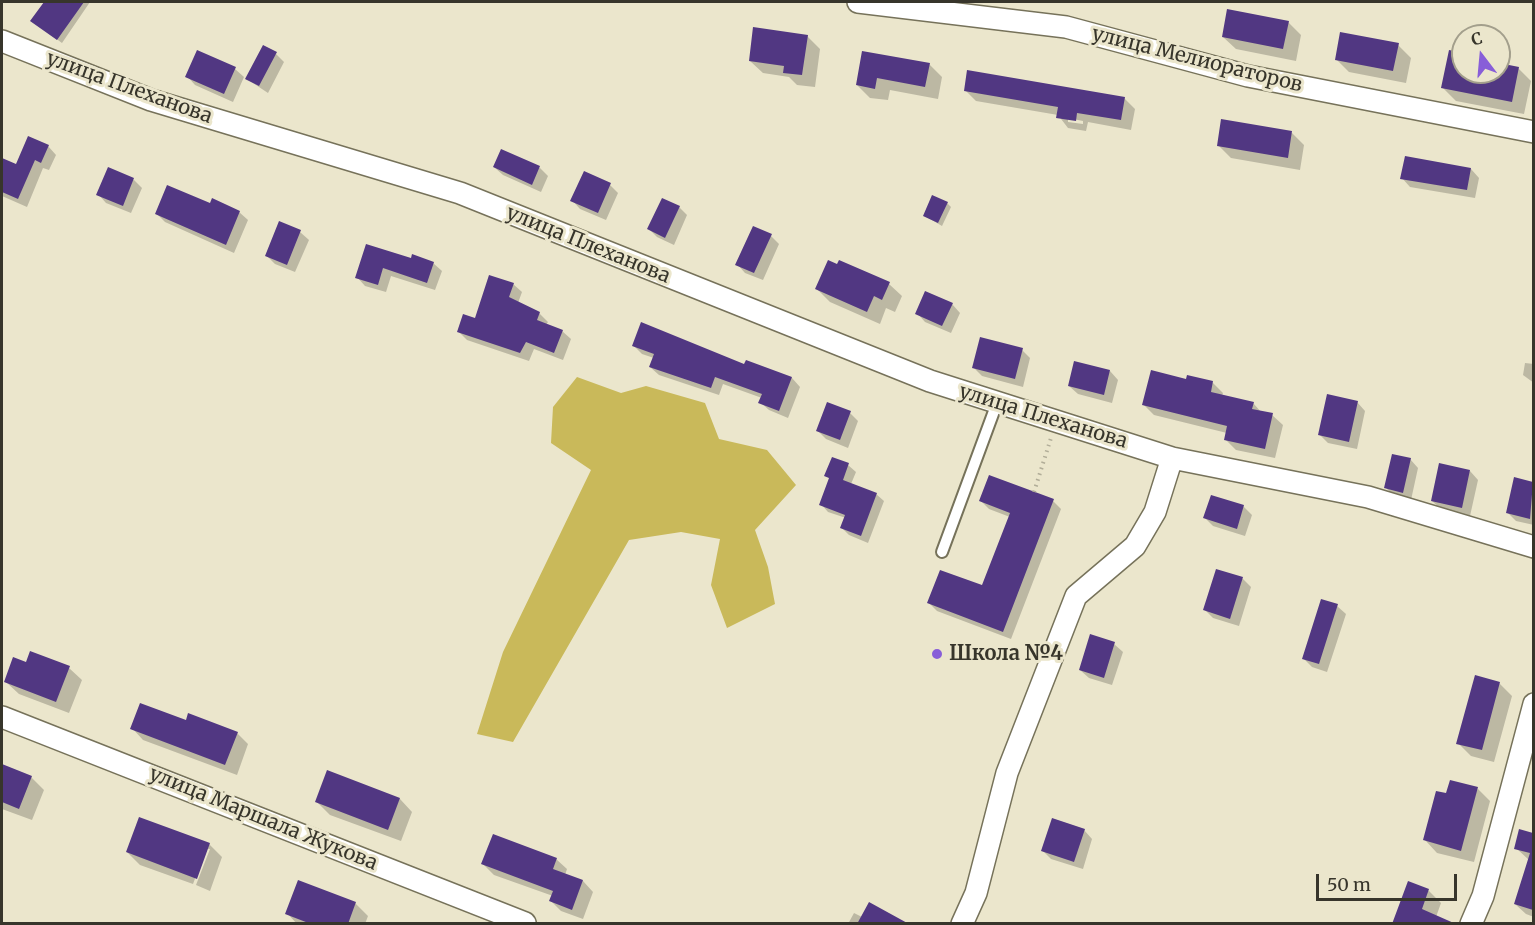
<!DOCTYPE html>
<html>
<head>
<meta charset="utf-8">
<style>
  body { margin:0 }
  #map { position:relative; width:1535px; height:925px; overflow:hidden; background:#ebe6cc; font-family:Merriweather,serif }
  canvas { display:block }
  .frame { position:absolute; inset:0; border:3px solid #37352b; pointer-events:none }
  .north { position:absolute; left:1451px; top:24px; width:60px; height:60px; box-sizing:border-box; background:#ebe6cc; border:2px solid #a39f8c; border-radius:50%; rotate:344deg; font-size:16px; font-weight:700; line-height:24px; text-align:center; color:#37352b }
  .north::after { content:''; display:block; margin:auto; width:21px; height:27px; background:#885ed8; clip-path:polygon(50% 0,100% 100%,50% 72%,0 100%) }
  .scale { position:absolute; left:1316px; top:874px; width:141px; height:27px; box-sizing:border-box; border:3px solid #37352b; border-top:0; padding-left:8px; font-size:18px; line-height:21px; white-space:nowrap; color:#37352b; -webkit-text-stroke:4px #ebe6cc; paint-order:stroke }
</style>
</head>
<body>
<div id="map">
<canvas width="1535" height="925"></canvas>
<div class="frame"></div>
<div class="north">С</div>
<div class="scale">50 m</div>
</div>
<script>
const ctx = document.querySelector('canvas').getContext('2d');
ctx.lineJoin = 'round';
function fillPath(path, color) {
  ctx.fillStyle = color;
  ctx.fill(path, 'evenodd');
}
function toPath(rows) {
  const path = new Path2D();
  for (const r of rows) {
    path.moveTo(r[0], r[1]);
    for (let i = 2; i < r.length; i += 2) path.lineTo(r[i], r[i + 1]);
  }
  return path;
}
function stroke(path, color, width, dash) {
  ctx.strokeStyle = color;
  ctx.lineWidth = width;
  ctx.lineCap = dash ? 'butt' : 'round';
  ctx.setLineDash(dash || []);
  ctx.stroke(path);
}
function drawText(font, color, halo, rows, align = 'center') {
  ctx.font = font + ' Merriweather,serif';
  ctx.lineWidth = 6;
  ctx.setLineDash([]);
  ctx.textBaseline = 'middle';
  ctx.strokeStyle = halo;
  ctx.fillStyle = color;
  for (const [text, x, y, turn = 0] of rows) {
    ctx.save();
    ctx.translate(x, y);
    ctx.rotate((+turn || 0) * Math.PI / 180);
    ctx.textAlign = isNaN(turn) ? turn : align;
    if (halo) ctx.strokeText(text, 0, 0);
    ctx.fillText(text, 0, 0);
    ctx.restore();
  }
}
fillPath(toPath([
  [577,377,621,393,646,386,705,403,719,439,767,450,796,485,755,530,768,567,775,604,727,628,711,585,720,539,681,532,629,540,513,742,477,734,503,652,591,470,551,443,553,407]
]), '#c9b95a');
fillPath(toPath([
  [46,2,90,2,62,43,32,21],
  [1288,22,1301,35,1296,61,1236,49,1223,37],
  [807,36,820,49,815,87,797,85,789,77,763,73,750,61],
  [1398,45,1411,58,1406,83,1349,72,1336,59],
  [198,52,235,69,244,77,233,102,195,85,187,76],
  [863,53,929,64,942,77,938,99,890,90,888,100,870,98,857,85],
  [276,54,284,62,268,93,247,79],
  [1463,55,1463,72,1499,72,1499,64,1518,68,1531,81,1524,114,1456,101,1443,88],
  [965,90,1124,98,1135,109,1131,130,1088,122,1086,131,1068,128,1058,115,976,101],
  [1068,118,1083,121,1083,124,1068,122],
  [1292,133,1304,145,1300,170,1231,158,1218,145],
  [48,146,56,155,49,170,43,168,27,207,2,196,2,170,5,161,17,166],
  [502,151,540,168,548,176,541,192,503,175,494,167],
  [109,169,134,180,142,188,131,213,106,203,98,194],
  [1471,169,1479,178,1475,198,1410,187,1402,178],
  [610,185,618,193,606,220,580,209,572,200],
  [947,203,951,207,942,226,925,216],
  [679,207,687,215,674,245,657,237,649,229],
  [239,212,248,220,234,253,165,222,157,214],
  [280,223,300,232,309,240,295,272,275,264,266,255],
  [771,236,779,244,763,280,745,273,737,264],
  [367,246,412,260,433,263,442,271,435,290,391,276,386,292,365,286,357,277],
  [513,284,522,292,518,303,539,313,548,322,546,325,562,331,571,339,563,360,534,349,529,361,467,340,459,332,476,320],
  [889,284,902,296,895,312,886,308,880,324,830,302,817,289],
  [952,304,960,313,951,333,925,322,917,313],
  [634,346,745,366,747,361,792,378,800,387,788,418,769,410,760,402,762,398,723,384,719,395,659,375,650,367,654,358,642,354],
  [1022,350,1030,358,1023,387,982,376,974,368],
  [1525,363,1534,364,1534,383,1523,375],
  [1110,371,1118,380,1112,403,1078,394,1069,386],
  [1187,381,1212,382,1223,393,1222,396,1253,403,1262,413,1272,415,1283,425,1275,458,1236,450,1225,439,1227,433,1154,415,1144,405],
  [1357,402,1365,411,1357,449,1328,443,1319,434],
  [850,413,858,421,848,448,826,439,818,431],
  [1410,459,1418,468,1411,500,1394,496,1386,488],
  [848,465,856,472,851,484,876,494,884,501,868,543,849,535,842,528,846,518,828,512,821,504,830,479,826,475],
  [1470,471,1478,480,1470,516,1441,509,1432,501],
  [1515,479,1534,483,1534,525,1516,521,1508,513],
  [981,501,1053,501,1061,509,1011,639,937,611,929,603,983,587,1010,517,989,509],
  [1243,506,1252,515,1245,536,1213,526,1205,518],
  [1217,571,1243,579,1251,587,1239,626,1213,618,1205,610],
  [1337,606,1346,614,1327,672,1312,667,1304,659],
  [1114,644,1123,652,1112,685,1089,678,1080,670],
  [69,668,82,680,69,713,19,694,6,682],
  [1499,683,1512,696,1494,762,1471,756,1458,743],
  [132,728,237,733,248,744,237,775,143,740],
  [2,766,31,777,44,790,32,820,2,809],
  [1478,789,1490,801,1474,862,1437,853,1425,840],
  [400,799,412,812,401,841,330,815,317,802],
  [1084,830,1092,839,1083,869,1051,859,1043,851],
  [1520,831,1534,834,1534,917,1526,914,1515,904,1529,860,1516,848],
  [209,844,222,857,210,891,196,885,210,849,206,849,193,884,140,865,127,852],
  [556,859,567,869,565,875,583,881,593,892,583,919,561,911,551,901,553,896,494,875,483,864],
  [1409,883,1429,891,1441,903,1436,917,1394,924],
  [355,903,368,916,365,924,297,924,287,913],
  [854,913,862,917,902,924,848,924]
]), '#0003');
fillPath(toPath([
  [44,2,84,2,57,40,30,21],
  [1227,9,1289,21,1283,49,1222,37],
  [753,27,808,35,802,75,783,73,784,66,749,61],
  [1340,32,1399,43,1393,71,1335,60],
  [263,45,277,52,259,86,245,79],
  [197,50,236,67,224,94,185,77],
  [1449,50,1463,53,1463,72,1499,72,1499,63,1519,67,1512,102,1441,88],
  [862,51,930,63,925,87,877,78,875,89,856,85],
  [967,70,1125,97,1121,120,1077,113,1076,121,1056,118,1058,107,964,91],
  [1221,119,1292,131,1288,158,1217,146],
  [28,136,49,145,41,163,35,160,18,199,2,192,2,158,16,164],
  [501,149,540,166,532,185,493,167],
  [1405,156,1471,168,1467,190,1400,179],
  [108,167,134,178,123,206,96,195],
  [584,171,611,183,598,213,570,201],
  [167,185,210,203,212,198,240,211,226,245,155,214],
  [932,195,948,202,938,223,923,216],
  [662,198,680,206,665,238,647,229],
  [279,221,301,230,287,265,265,256],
  [753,226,772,234,754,273,735,265],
  [366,244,411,258,412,254,434,262,427,283,383,268,378,285,355,278],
  [828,260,837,264,839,260,890,282,882,300,874,296,867,312,815,289],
  [489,275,514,283,509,297,540,312,537,320,563,330,554,353,526,342,520,353,457,332,463,314,475,318],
  [925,291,953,303,942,326,915,314],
  [641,322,744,364,746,360,792,377,779,411,758,403,762,394,715,377,711,388,649,367,654,354,632,346],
  [980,337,1023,348,1015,379,972,368],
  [1074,361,1110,370,1104,395,1068,386],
  [1151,370,1186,379,1187,375,1213,381,1211,392,1254,402,1252,409,1273,413,1265,449,1224,440,1227,426,1142,405],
  [1327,394,1358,401,1349,442,1318,435],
  [827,402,851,411,840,440,816,431],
  [1392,454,1411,458,1403,493,1384,488],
  [832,457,849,463,843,480,877,493,861,536,840,528,845,515,819,505,829,478,824,476],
  [1439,463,1470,470,1462,508,1431,501],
  [989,475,1054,499,1003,632,927,603,940,570,982,585,1010,513,979,501],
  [1514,477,1533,482,1530,519,1506,513],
  [1211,495,1244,505,1237,529,1203,518],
  [1216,569,1243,577,1230,619,1203,610],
  [1321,599,1338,604,1319,664,1302,659],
  [1090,634,1115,642,1104,678,1079,670],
  [30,651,70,666,56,702,4,682,13,657,26,662],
  [1475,675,1500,682,1482,750,1456,744],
  [140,703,186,720,188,713,238,732,225,765,130,729],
  [2,764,32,776,19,809,2,802],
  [327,770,400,798,388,830,315,802],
  [1450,780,1478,787,1461,851,1423,840,1436,791,1446,793],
  [139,817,210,843,197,879,126,852],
  [1052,818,1085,829,1074,862,1041,851],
  [1519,829,1533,833,1533,910,1514,904,1530,853,1514,849],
  [493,834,557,858,553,869,583,880,572,910,549,901,553,891,481,864],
  [298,880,356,902,348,924,311,924,285,914],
  [1408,881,1429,889,1422,909,1456,924,1392,924],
  [869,902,909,924,857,924]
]), '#513782');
const service = toPath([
  [942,552,997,403]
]);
const minor = toPath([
  [858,2,1066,27,1248,76,1534,132],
  [2,41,151,100,460,193,930,381,1172,458,1368,497,1534,547],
  [2,717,525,923],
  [962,924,976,893,1007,773,1076,596,1135,546,1155,512,1172,458],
  [1471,924,1483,896,1534,704]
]);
stroke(service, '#76725a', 14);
stroke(minor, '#76725a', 24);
stroke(toPath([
  [1034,492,1051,438]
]), '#b1ad98', 4, [1.5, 4.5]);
stroke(service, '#fff', 10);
stroke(minor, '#fff', 21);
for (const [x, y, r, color] of [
  [937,654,6,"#885ed8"]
]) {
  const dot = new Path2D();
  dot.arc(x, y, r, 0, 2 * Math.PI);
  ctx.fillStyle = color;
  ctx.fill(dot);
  stroke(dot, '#ebe6cc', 2);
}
drawText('20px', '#37352b', '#ebe6cc', [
  ["улица Мелиораторов",1197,60,14],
  ["улица Плеханова",129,88,20],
  ["улица Плеханова",588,245,22],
  ["улица Плеханова",1043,417,17],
  ["улица Маршала Жукова",263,819,22]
]);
drawText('bold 20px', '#37352b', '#ebe6cc', [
  ["Школа №4",949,654]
], 'left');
</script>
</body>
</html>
